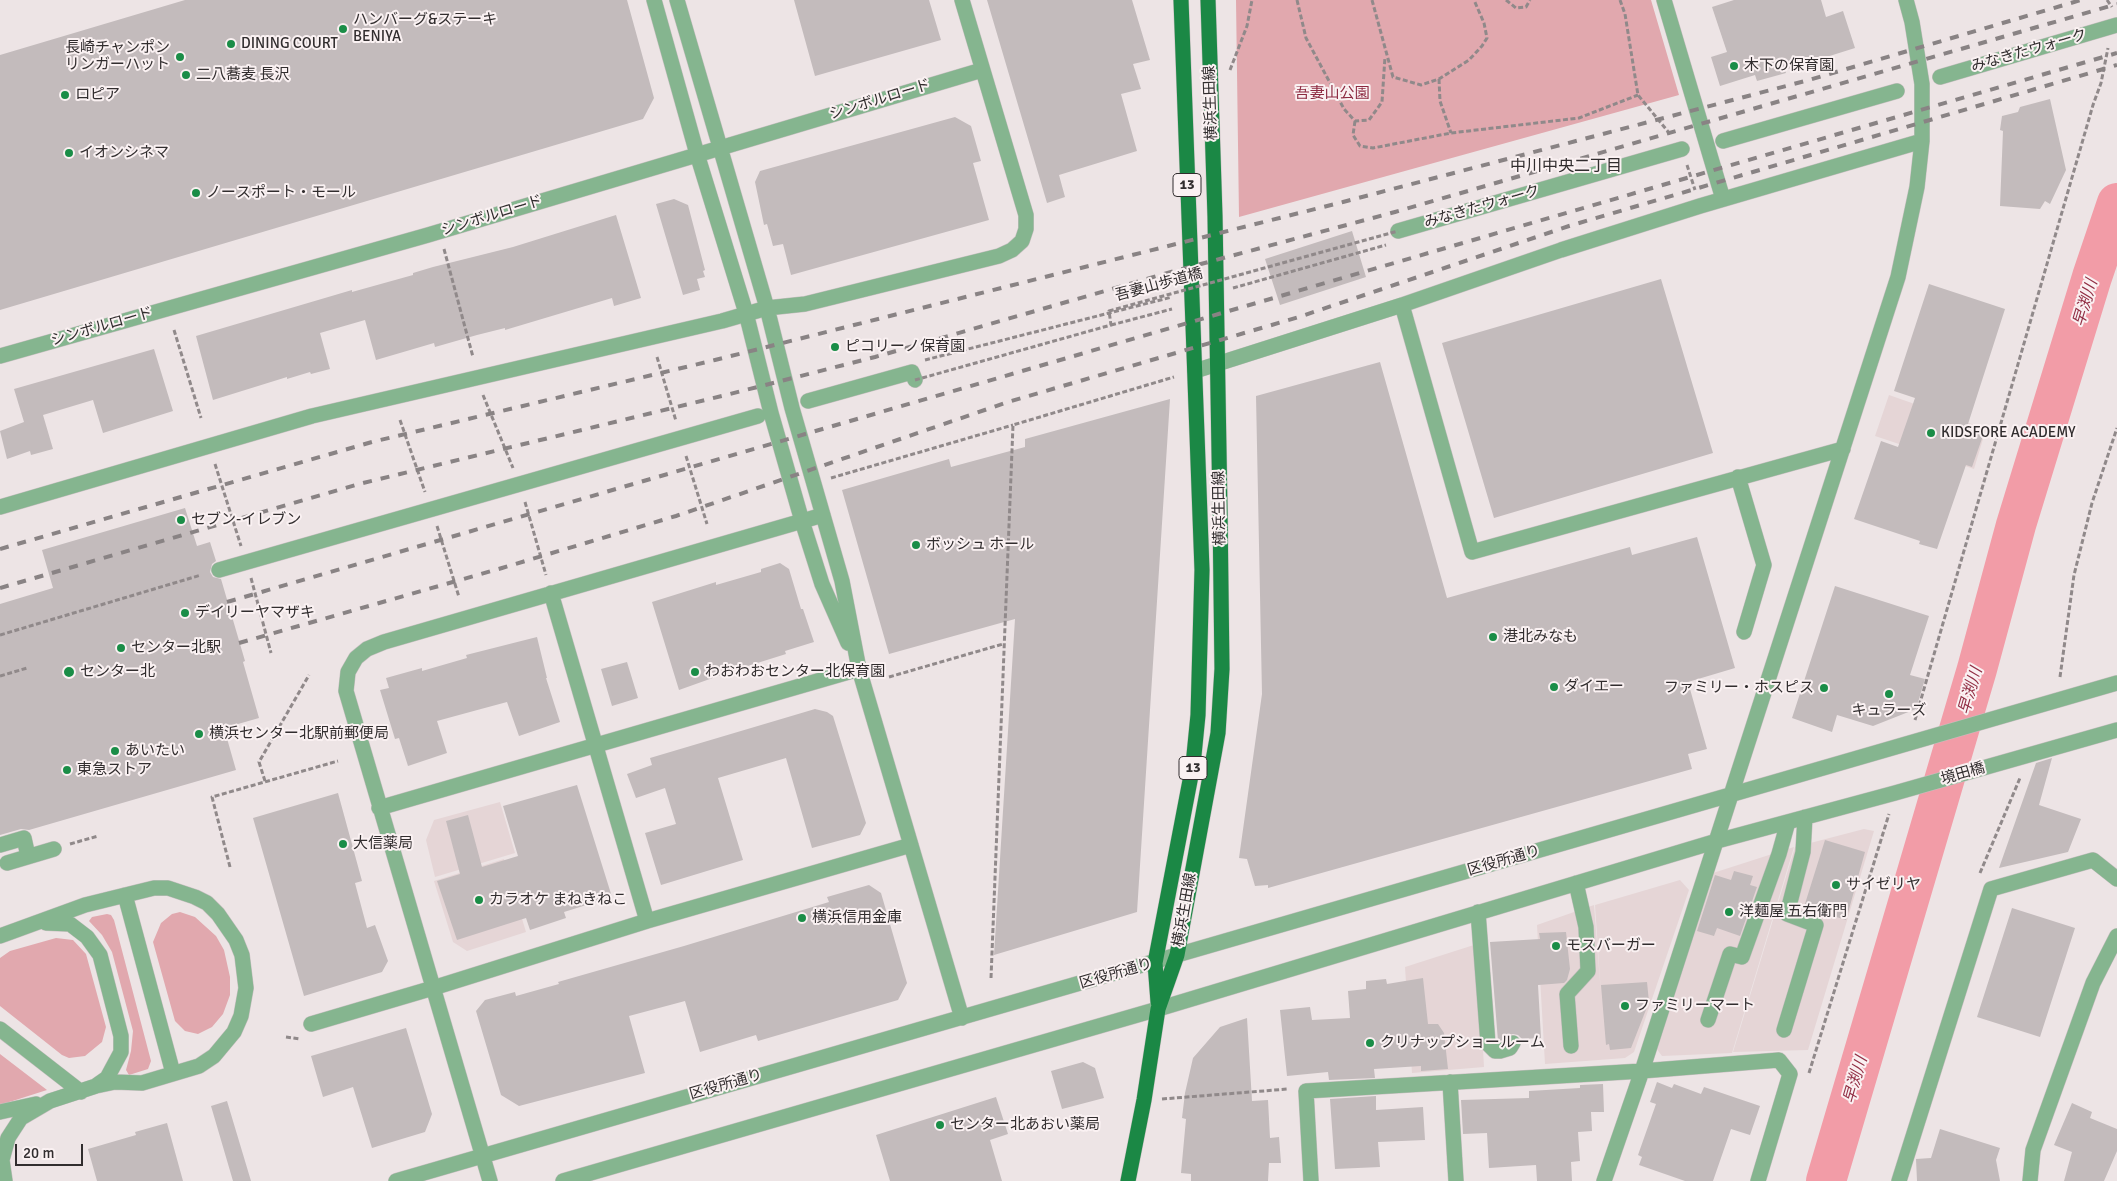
<!DOCTYPE html>
<html>
<head>
<meta charset="utf-8">
<style>
  body { margin:0 }
  #map { position:relative; width:2117px; height:1181px; overflow:hidden; background:#ede4e5; font-family:Signika,sans-serif }
  canvas { display:block }
  .scale { position:absolute; left:15px; top:1144px; width:68px; height:22px; box-sizing:border-box; border:2px solid #312d2e; border-top:0; padding-left:6px; font-size:15px; line-height:18px; white-space:nowrap; color:#312d2e; -webkit-text-stroke:4px #faf1f2; paint-order:stroke }
</style>
</head>
<body>
<div id="map">
<canvas width="2117" height="1181"></canvas>
<div class="scale">20 m</div>
</div>
<script>
const ctx = document.querySelector('canvas').getContext('2d');
ctx.lineJoin = 'round';
function fillPath(path, color) {
  ctx.fillStyle = color;
  ctx.fill(path, 'evenodd');
}
function toPath(rows) {
  const path = new Path2D();
  for (const r of rows) {
    path.moveTo(r[0], r[1]);
    for (let i = 2; i < r.length; i += 2) path.lineTo(r[i], r[i + 1]);
  }
  return path;
}
function stroke(path, color, width, dash) {
  ctx.strokeStyle = color;
  ctx.lineWidth = width;
  ctx.lineCap = dash ? 'butt' : 'round';
  ctx.setLineDash(dash || []);
  ctx.stroke(path);
}
function drawText(font, color, halo, rows, align = 'center') {
  ctx.font = font + ' Signika,"Noto Sans JP",sans-serif';
  ctx.lineWidth = 4;
  ctx.setLineDash([]);
  ctx.textBaseline = 'middle';
  ctx.strokeStyle = halo;
  ctx.fillStyle = color;
  for (const [text, x, y, turn = 0] of rows) {
    ctx.save();
    ctx.translate(x, y);
    ctx.rotate((+turn || 0) * Math.PI / 180);
    ctx.textAlign = isNaN(turn) ? turn : align;
    if (halo) ctx.strokeText(text, 0, 0);
    ctx.fillText(text, 0, 0);
    ctx.restore();
  }
}
fillPath(toPath([
  [1889,395,1986,429,1974,469,1875,436],
  [500,802,515,853,435,877,426,840,434,820],
  [1864,829,1874,831,1808,1050,1733,1052,1795,847],
  [1794,847,1732,1053,1662,1056,1656,1048,1713,873],
  [504,859,526,932,467,951,453,942,434,881],
  [1680,880,1689,890,1634,1052,1625,1058,1545,1064,1537,925,1594,905,1601,994,1595,905],
  [1477,944,1484,1067,1412,1073,1405,967]
]), '#e5d5d6');
fillPath(toPath([
  [1236,0,1651,0,1679,95,1239,217],
  [180,912,195,917,216,936,224,950,230,977,230,995,223,1014,212,1027,198,1034,185,1031,175,1021,153,942,161,923,172,914],
  [107,914,111,915,114,920,151,1061,148,1069,129,1075,126,1070,131,1051,133,1031,112,952,102,935,89,921,92,917],
  [56,938,73,940,86,954,106,1027,102,1042,85,1056,69,1058,62,1055,0,1006,0,958,10,951],
  [0,1054,47,1090,0,1105]
]), '#e1a8ae');
stroke(toPath([
  [1826,1181,1977,669,2016,525,2092,277,2117,203]
]), '#f29ca7', 40);
fillPath(toPath([
  [185,0,627,0,654,98,643,119,0,310,0,55],
  [794,0,929,0,941,40,815,76],
  [987,0,1132,0,1150,60,1133,64,1141,89,1121,94,1137,151,1059,175,1065,197,1047,203],
  [1734,0,1821,0,1826,17,1843,11,1855,48,1785,70,1786,73,1757,81,1755,75,1720,86,1711,57,1727,52,1712,7],
  [2050,99,2066,170,2050,204,2045,201,2040,209,2000,206,2003,131,2000,130,2002,116,2018,112,2020,107],
  [955,117,971,126,981,161,973,163,989,220,791,275,783,244,773,246,767,224,764,225,755,182,760,171],
  [674,199,688,205,705,270,703,271,705,277,697,279,700,290,683,295,656,204],
  [616,215,641,298,614,306,612,298,505,330,505,328,477,335,435,347,434,343,376,360,365,320,320,333,330,369,311,374,310,372,287,379,287,377,213,400,196,336,352,290,352,292,413,275,413,273,433,267,513,247],
  [1352,231,1366,277,1280,305,1265,259],
  [1661,279,1713,453,1494,518,1442,343],
  [1929,284,2005,309,1968,424,1985,430,1972,467,1966,465,1937,549,1919,544,1920,541,1854,519,1881,441,1898,447,1915,398,1894,391],
  [154,349,173,411,103,433,93,400,43,415,53,449,31,455,30,451,7,459,0,431,24,422,14,389],
  [1380,362,1447,598,1630,547,1632,555,1697,537,1735,668,1688,682,1707,749,1688,754,1692,769,1268,888,1268,885,1255,886,1247,859,1239,858,1262,694,1256,396],
  [1170,399,1137,912,994,955,1015,619,889,654,842,490,949,459,951,467,1025,447,1025,439],
  [185,508,197,546,210,542,216,561,212,564,210,572,213,577,221,579,245,661,243,662,259,718,224,728,236,770,29,830,21,829,0,835,0,604,53,588,42,550],
  [780,563,789,569,801,609,803,609,814,642,785,651,786,654,735,670,679,690,652,602,716,582,716,585,761,572,761,569],
  [1835,586,1929,616,1910,675,1925,679,1916,709,1873,726,1837,715,1832,732,1792,718],
  [537,637,547,678,546,678,560,722,519,736,507,702,481,709,437,721,447,753,408,766,399,738,395,739,380,690,389,688,386,678,422,668,422,671,467,658,466,655],
  [627,662,638,698,612,706,601,669],
  [815,709,827,712,833,716,866,823,860,835,812,848,786,758,718,778,743,860,661,885,645,833,676,824,665,788,636,798,627,774,652,765,650,758],
  [2052,758,2039,805,2081,819,2068,852,1999,868,2036,763],
  [577,785,612,897,564,912,566,918,530,930,526,918,457,940,437,881,460,874,446,821,468,815,482,867,518,856,503,806],
  [338,793,362,881,355,883,367,928,375,925,388,961,382,972,304,996,253,818],
  [1825,840,1865,852,1846,920,1804,907],
  [1734,871,1753,876,1750,885,1757,887,1740,936,1717,928,1714,936,1697,931,1715,875,1731,880],
  [869,885,881,893,907,983,898,1000,758,1041,756,1035,700,1052,685,1001,629,1016,645,1073,519,1106,501,1095,476,1011,485,1000,515,992,516,996,559,984,558,982,684,946,829,902,827,897],
  [2012,908,2075,928,2040,1037,1977,1017],
  [1566,932,1570,969,1567,980,1564,983,1538,985,1541,1038,1522,1039,1518,1035,1513,1034,1508,1035,1504,1040,1498,1041,1490,942,1540,939,1539,933],
  [1423,978,1428,1024,1438,1024,1444,1033,1448,1069,1421,1071,1421,1066,1374,1069,1375,1078,1329,1080,1328,1072,1287,1076,1280,1010,1310,1007,1312,1020,1350,1018,1348,991,1366,989,1366,981,1386,979,1387,984],
  [1647,982,1649,1002,1631,1048,1610,1050,1609,1044,1606,1045,1601,985],
  [1247,1018,1252,1101,1268,1100,1270,1138,1279,1137,1281,1163,1269,1163,1268,1181,1191,1181,1191,1174,1181,1173,1186,1119,1182,1118,1185,1093,1193,1058,1220,1027],
  [406,1028,432,1114,425,1132,372,1148,353,1087,323,1097,311,1056],
  [1083,1062,1095,1068,1104,1098,1062,1109,1051,1071],
  [1657,1082,1672,1088,1674,1084,1701,1094,1704,1087,1760,1106,1750,1135,1731,1129,1713,1181,1685,1181,1639,1165,1642,1157,1638,1155,1656,1104,1650,1102],
  [1603,1084,1604,1112,1591,1112,1592,1131,1578,1132,1580,1161,1571,1162,1572,1181,1537,1181,1536,1165,1489,1168,1487,1133,1463,1134,1461,1100,1529,1098,1529,1091,1580,1088,1580,1085],
  [1376,1096,1376,1110,1423,1107,1425,1140,1378,1142,1380,1167,1335,1169,1330,1099],
  [996,1097,1008,1134,990,1140,1002,1181,890,1181,876,1135],
  [227,1101,251,1181,233,1181,211,1106],
  [2072,1103,2092,1112,2090,1118,2117,1129,2117,1151,2104,1181,2064,1181,2072,1152,2054,1145],
  [167,1123,183,1181,97,1181,88,1149,136,1135,135,1132],
  [1940,1129,2000,1148,1996,1160,2000,1181,1917,1181,1916,1159,1931,1158]
]), '#c3bbbc');
const minor = toPath([
  [654,0,697,154,746,313,771,413,802,521,822,584,848,643],
  [677,0,767,308,792,408,842,581,859,669,962,1018],
  [1664,0,1723,199],
  [1940,77,2117,25],
  [1723,141,1897,91],
  [1398,231,1682,149],
  [1402,305,1472,552,1843,449],
  [0,356,428,235,982,70],
  [1195,371,1402,305,1561,250,1700,206,1922,141],
  [808,401,912,372,915,380],
  [1738,477,1764,565,1744,632],
  [0,507,312,416,722,321,767,308,805,304,999,256,1012,250,1022,241,1026,229,1026,215,962,0],
  [219,570,758,416],
  [551,593,647,921],
  [379,808,859,669],
  [0,845,24,838,28,856],
  [7,863,54,849],
  [125,895,173,1073],
  [1478,912,1488,1044,1495,1051,1500,1051,1510,1048,1513,1043],
  [46,923,70,924,87,937,100,955,121,1036,121,1052,107,1078,97,1085],
  [0,936,85,905,154,888,168,888,195,897,207,903,218,914,236,940,242,955,246,988,241,1016,234,1032,214,1056,199,1066,142,1083,115,1082,96,1086,50,1101,21,1118,8,1138,2,1160,5,1181],
  [1708,1020,1730,954,1742,957,1779,854,1788,822],
  [311,1024,433,988,647,921,911,845],
  [0,1029,81,1092],
  [1784,1030,1816,925,1787,914,1803,852,1805,817],
  [1571,1046,1567,994,1588,971,1586,927,1576,883],
  [1450,1082,1456,1181],
  [0,1112,36,1104],
  [396,1181,2117,683],
  [490,1181,346,691,348,672,356,658,367,649,384,642,823,515],
  [563,1181,1158,1009,1717,841,1895,793,2117,730],
  [1311,1181,1306,1091,1642,1071,1779,1060,1790,1074,1758,1181],
  [1604,1181,1642,1071,1898,277,1917,187,1922,141,1922,84,1912,22,1906,0],
  [1899,1181,1991,889,2093,860,2117,879],
  [2030,1181,2033,1150,2093,983,2117,936]
]);
const major = toPath([
  [1158,1002,1155,963,1193,765,1198,715,1202,570,1181,0],
  [1128,1181,1144,1100,1158,1009,1177,955,1218,733,1222,669,1220,510,1215,216,1208,0]
]);
stroke(minor, '#c7bfc0', 16);
stroke(major, '#c7bfc0', 16);
stroke(toPath([
  [1297,0,1306,38,1344,109,1355,121,1369,120,1382,102,1385,57],
  [1372,0,1393,77,1421,85,1439,79,1469,60,1482,46,1487,38,1484,23,1474,0],
  [1506,0,1516,8,1526,7,1530,0],
  [1620,0,1625,14,1638,95,1670,134],
  [2107,0,2112,7],
  [1230,70,1247,26,1252,0],
  [1439,79,1440,101,1451,133],
  [1355,121,1353,135,1360,146,1373,148,1451,133,1579,118,1638,95],
  [1687,165,1695,190],
  [444,249,473,357],
  [1233,288,1386,245],
  [1111,325,1172,309],
  [174,330,201,418],
  [657,357,676,421],
  [925,360,1172,297],
  [483,395,513,468],
  [400,420,425,492],
  [686,456,707,524],
  [215,464,241,546],
  [831,478,1013,425],
  [525,502,546,575],
  [437,526,459,597],
  [251,578,271,653],
  [0,635,201,575],
  [0,676,27,668],
  [889,677,1003,644],
  [2060,677,2074,575,2092,503,2117,428],
  [1915,720,2093,105,2101,83,2108,48],
  [265,781,259,762,309,675],
  [70,844,98,836],
  [230,867,212,797,338,761],
  [1980,873,2020,778],
  [991,978,1013,425,1174,377],
  [286,1037,300,1039],
  [1809,1073,1889,814],
  [1162,1099,1288,1089]
]), '#90898a', 3, [5, 2.5]);
stroke(minor, '#85b58f', 15);
stroke(major, '#1b8845', 15);
stroke(toPath([
  [0,549,372,442,715,360,1343,202,1809,80,2081,0],
  [0,588,359,484,730,394,875,357,1171,272,1395,212,2117,4],
  [227,602,2117,53],
  [239,643,502,568,676,516,1008,402,1299,317,1569,226,2117,65]
]), '#898384', 4, [9, 9]);
stroke(toPath([
  [915,380,1111,325,1109,311,1398,231]
]), '#90898a', 3, [5, 2.5]);
for (const [x, y, r, color] of [
  [343,29,5,"#1a8d47"],
  [231,44,5,"#1a8d47"],
  [180,57,5,"#1a8d47"],
  [1734,66,5,"#1a8d47"],
  [186,75,5,"#1a8d47"],
  [65,95,5,"#1a8d47"],
  [69,153,5,"#1a8d47"],
  [196,193,5,"#1a8d47"],
  [835,347,5,"#1a8d47"],
  [1931,433,5,"#1a8d47"],
  [181,520,5,"#1a8d47"],
  [916,545,5,"#1a8d47"],
  [185,613,5,"#1a8d47"],
  [1493,637,5,"#1a8d47"],
  [121,648,5,"#1a8d47"],
  [69,672,6,"#1a8d47"],
  [695,672,5,"#1a8d47"],
  [1554,687,5,"#1a8d47"],
  [1824,688,5,"#1a8d47"],
  [1889,694,5,"#1a8d47"],
  [199,734,5,"#1a8d47"],
  [115,751,5,"#1a8d47"],
  [67,770,5,"#1a8d47"],
  [343,844,5,"#1a8d47"],
  [1836,885,5,"#1a8d47"],
  [479,900,5,"#1a8d47"],
  [1729,912,5,"#1a8d47"],
  [802,918,5,"#1a8d47"],
  [1556,946,5,"#1a8d47"],
  [1625,1006,5,"#1a8d47"],
  [1370,1043,5,"#1a8d47"],
  [940,1125,5,"#1a8d47"]
]) {
  const dot = new Path2D();
  dot.arc(x, y, r, 0, 2 * Math.PI);
  ctx.fillStyle = color;
  ctx.fill(dot);
  stroke(dot, '#faf1f2', 2);
}
for (const [x, y, w] of [
  [1187,185,28],
  [1193,768,28]
]) {
  const box = new Path2D();
  box.roundRect(x - w / 2, y - 11.5, w, 23, 4);
  ctx.fillStyle = '#faf1f2';
  ctx.fill(box);
  stroke(box, '#312d2e', 1);
}
drawText('bold 14px', '#312d2e', null, [
  ["13",1187,185],
  ["13",1193,768]
]);
drawText('15px', '#312d2e', '#faf1f2', [
  ["ハンバーグ&ステーキ",353,20],
  ["BENIYA",353,37],
  ["DINING COURT",241,44],
  ["長崎チャンポン",170,48,"right"],
  ["リンガーハット",170,65,"right"],
  ["木下の保育園",1744,66],
  ["二八蕎麦 長沢",196,75],
  ["ロピア",75,95],
  ["イオンシネマ",79,153],
  ["ノースポート・モール",206,193],
  ["ピコリーノ保育園",845,347],
  ["KIDSFORE ACADEMY",1941,433],
  ["セブン-イレブン",191,520],
  ["ボッシュ ホール",926,545],
  ["デイリーヤマザキ",195,613],
  ["港北みなも",1503,637],
  ["センター北駅",131,648],
  ["センター北",80,672],
  ["わおわおセンター北保育園",705,672],
  ["ダイエー",1564,687],
  ["ファミリー・ホスピス",1814,688,"right"],
  ["キュラーズ",1889,711,"center"],
  ["横浜センター北駅前郵便局",209,734],
  ["あいたい",125,751],
  ["東急ストア",77,770],
  ["大信薬局",353,844],
  ["サイゼリヤ",1846,885],
  ["カラオケ まねきねこ",489,900],
  ["洋麺屋 五右衛門",1739,912],
  ["横浜信用金庫",812,918],
  ["モスバーガー",1566,946],
  ["ファミリーマート",1635,1006],
  ["クリナップショールーム",1380,1043],
  ["センター北あおい薬局",950,1125]
], 'left');
drawText('15px', '#312d2e', '#faf1f2', [
  ["みなきたウォーク",2029,51,-16],
  ["シンボルロード",880,100,-17],
  ["横浜生田線",1211,103,-92],
  ["みなきたウォーク",1482,207,-16],
  ["シンボルロード",492,216,-17],
  ["吾妻山歩道橋",1159,285,-15],
  ["シンボルロード",102,327,-16],
  ["横浜生田線",1220,508,-91],
  ["境田橋",1963,774,-16],
  ["区役所通り",1504,861,-16],
  ["横浜生田線",1185,910,-80],
  ["区役所通り",1116,974,-16],
  ["区役所通り",726,1085,-16]
]);
drawText('15px', '#8c2940', '#faf1f2', [
  ["吾妻山公園",1332,94]
]);
drawText('16px', '#312d2e', '#faf1f2', [
  ["中川中央二丁目",1566,167]
]);
drawText('italic 16px', '#922f45', '#faf1f2', [
  ["早渕川",2086,303,-73],
  ["早渕川",1971,691,-74],
  ["早渕川",1856,1080,-74]
]);
</script>
</body>
</html>
